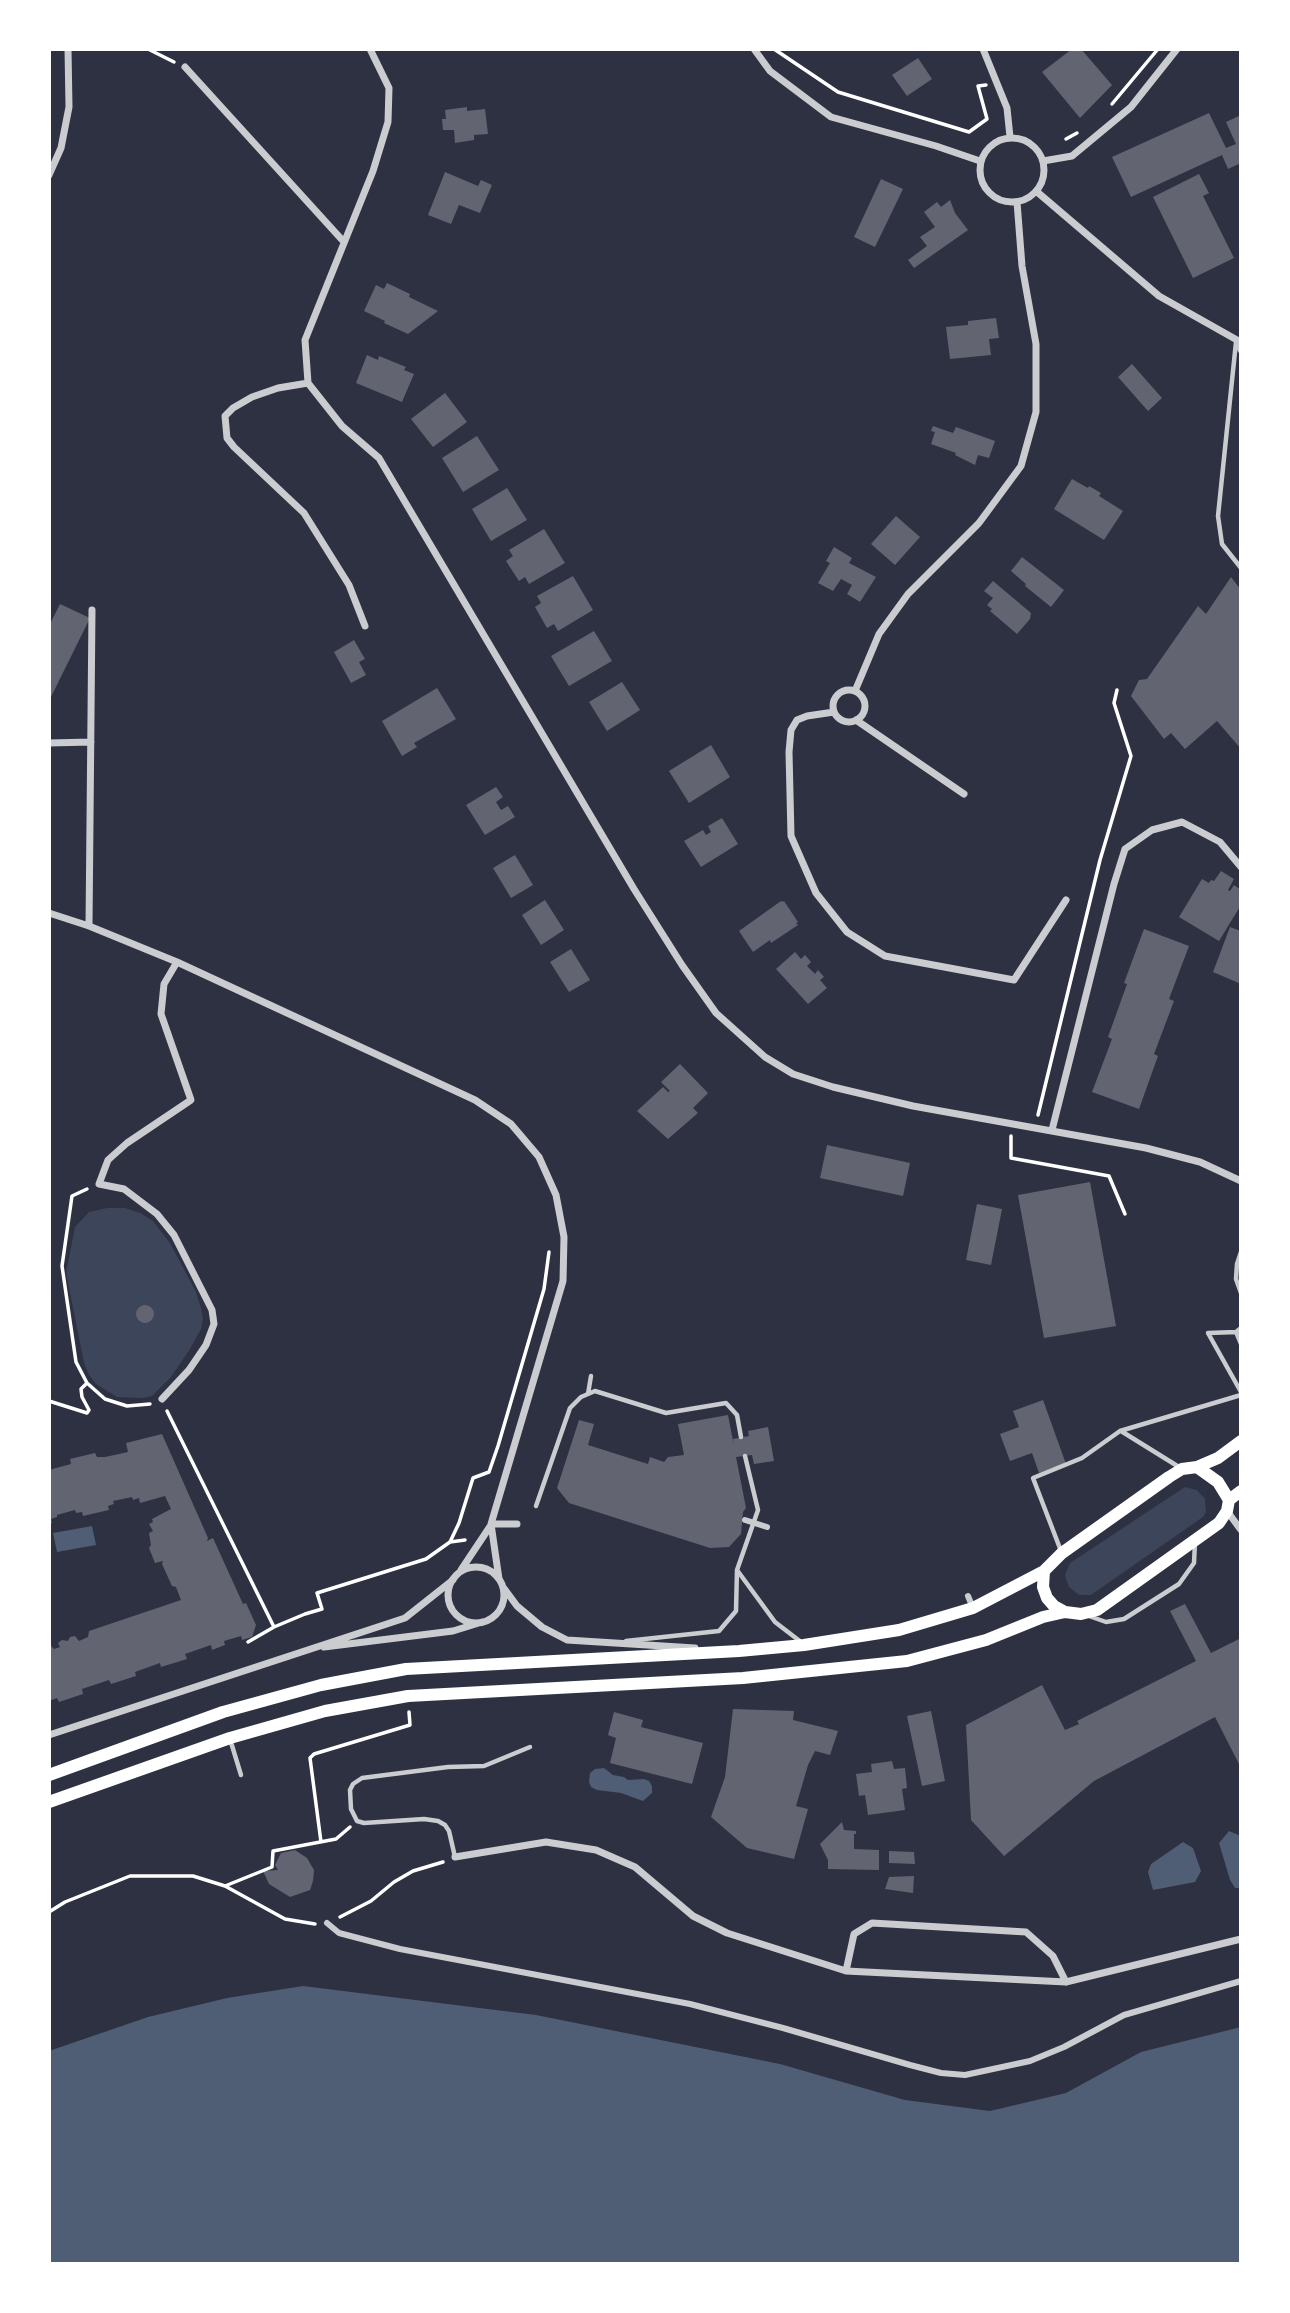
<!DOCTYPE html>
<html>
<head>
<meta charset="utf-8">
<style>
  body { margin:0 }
  #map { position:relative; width:1290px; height:2313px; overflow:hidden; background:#2d3142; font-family:Commissioner,sans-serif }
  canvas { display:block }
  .frame { position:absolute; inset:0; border:51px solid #fff; pointer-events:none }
</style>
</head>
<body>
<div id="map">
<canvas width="1290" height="2313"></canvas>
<div class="frame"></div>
</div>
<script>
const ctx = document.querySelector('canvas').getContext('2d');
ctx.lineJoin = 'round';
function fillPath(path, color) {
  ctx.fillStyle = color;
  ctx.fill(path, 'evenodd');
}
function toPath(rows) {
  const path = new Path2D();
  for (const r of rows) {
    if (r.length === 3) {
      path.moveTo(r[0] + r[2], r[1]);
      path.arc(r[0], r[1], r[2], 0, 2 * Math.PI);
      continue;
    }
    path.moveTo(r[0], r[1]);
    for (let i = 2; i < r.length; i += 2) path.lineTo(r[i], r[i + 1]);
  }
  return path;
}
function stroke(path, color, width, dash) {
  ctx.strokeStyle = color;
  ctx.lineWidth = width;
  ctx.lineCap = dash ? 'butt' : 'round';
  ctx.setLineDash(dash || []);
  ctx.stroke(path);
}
fillPath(toPath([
  [107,1208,125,1208,140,1213,153,1221,170,1243,196,1292,201,1308,203,1319,201,1329,190,1349,171,1377,152,1396,143,1398,117,1397,96,1384,89,1375,84,1363,66,1273,75,1227,89,1212],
  [1185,1487,1197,1490,1205,1499,1206,1512,1203,1517,1091,1595,1079,1595,1069,1587,1065,1575,1070,1563]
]), '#3c4559');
fillPath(toPath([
  [92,1526,96,1545,57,1552,53,1533],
  [604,1768,613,1775,624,1777,628,1780,644,1779,649,1781,652,1786,652,1793,643,1801,621,1793,597,1790,591,1787,589,1782,590,1773,595,1769],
  [1229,1831,1241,1836,1241,1888,1235,1888,1230,1880,1219,1843],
  [1183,1842,1193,1848,1201,1871,1195,1882,1153,1890,1148,1872,1151,1864],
  [303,1986,536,2015,780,2064,905,2100,990,2111,1066,2093,1141,2052,1241,2027,1241,2264,49,2264,49,2051,148,2017,227,1998]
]), '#4f5d75');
fillPath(toPath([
  [1072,49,1081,49,1112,85,1080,118,1042,72],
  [918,58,932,79,907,96,892,75],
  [467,107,467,111,485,109,488,134,474,135,474,140,455,143,454,130,443,130,442,119,446,119,445,110],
  [1209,113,1226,148,1236,144,1226,122,1241,115,1241,163,1228,169,1222,155,1131,197,1112,157],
  [445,172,478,186,481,180,492,185,480,213,459,205,451,224,428,215],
  [1199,174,1209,193,1203,196,1234,258,1193,278,1153,197],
  [881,179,903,189,875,247,854,237],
  [950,200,955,213,968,230,914,268,908,260,927,246,920,237,935,227,924,212,937,202,941,207],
  [387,283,410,294,409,297,438,311,408,334,384,323,385,321,364,311,376,285,384,289],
  [996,318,999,338,989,339,991,355,950,359,946,327,968,325,968,321],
  [367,355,378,360,379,356,406,367,404,370,414,374,402,402,356,383],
  [1132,364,1162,398,1148,411,1118,377],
  [445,393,467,422,433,447,411,419],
  [933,426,953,433,956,427,995,441,989,458,978,455,975,465,955,455,956,453,931,444,935,432,931,431],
  [477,436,499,470,463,492,442,458],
  [1072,479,1088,488,1089,486,1101,493,1099,496,1123,511,1104,540,1054,509],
  [507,488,527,520,491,541,472,509],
  [896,516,920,537,895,565,871,544],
  [544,529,565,563,529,584,525,577,519,581,506,561,513,556,509,550],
  [834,547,852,558,849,563,876,577,860,602,847,594,852,585,841,579,833,591,818,583,830,563,826,561],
  [1022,557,1064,590,1051,607,1025,586,1026,584,1011,571],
  [573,576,593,610,558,631,554,624,547,628,535,607,541,603,537,596],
  [1231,577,1241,590,1241,749,1217,721,1185,749,1171,733,1164,739,1131,696,1139,680,1147,679,1198,606,1206,614],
  [993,581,1031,613,1030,619,1017,634,990,611,992,609,987,605,993,598,984,591],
  [60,604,90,618,49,701,49,626],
  [594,631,612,661,569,686,551,656],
  [354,640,365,659,359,662,366,675,351,683,334,652],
  [622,682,640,710,607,731,589,702],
  [437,688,456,719,414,743,417,747,402,756,382,721],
  [711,745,730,777,689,803,669,771],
  [496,787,503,797,496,802,501,810,508,806,515,817,485,835,466,805],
  [722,818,738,844,701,867,684,841,703,830,706,835,711,832,708,826],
  [515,855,533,885,511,898,493,868],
  [1221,871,1234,879,1228,890,1230,891,1234,885,1241,890,1241,905,1219,941,1179,917,1202,879,1209,883,1211,880,1214,881],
  [545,900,564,930,541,945,522,915],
  [781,901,782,902,784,901,798,922,796,923,798,925,771,943,770,940,753,952,739,931],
  [1230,927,1241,931,1241,984,1213,972],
  [1144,929,1189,946,1169,999,1174,1001,1154,1054,1158,1056,1139,1109,1092,1092,1112,1039,1108,1037,1127,984,1124,983],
  [571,949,590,980,569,992,550,962],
  [795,952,801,959,805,955,811,962,807,966,815,974,818,970,824,977,820,980,827,988,808,1004,776,969],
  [680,1064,708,1093,693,1108,698,1113,668,1139,637,1111,663,1087,668,1092,670,1091,661,1082],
  [827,1145,910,1163,903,1196,820,1178],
  [1090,1182,1116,1326,1044,1338,1018,1195],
  [977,1204,1002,1209,991,1265,966,1260],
  [145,1314,9],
  [1043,1400,1066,1464,1039,1473,1032,1453,1010,1461,1000,1434,1019,1427,1013,1411],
  [728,1415,734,1446,733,1439,749,1436,748,1431,768,1427,774,1461,754,1464,752,1455,736,1457,746,1508,743,1512,741,1534,729,1547,710,1548,569,1503,557,1488,579,1420,594,1424,588,1445,648,1464,650,1457,664,1462,668,1457,684,1455,678,1424],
  [162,1434,208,1538,207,1541,213,1538,243,1604,246,1603,256,1625,252,1637,242,1640,241,1636,224,1641,225,1645,212,1650,211,1645,185,1654,187,1659,161,1667,160,1663,135,1672,136,1676,111,1684,109,1680,82,1689,83,1694,59,1702,57,1698,49,1701,49,1644,54,1649,60,1647,58,1643,62,1640,68,1641,70,1637,75,1636,79,1641,88,1637,89,1631,181,1600,176,1587,172,1586,162,1564,163,1561,155,1563,149,1548,151,1545,149,1533,153,1531,149,1524,153,1522,152,1519,171,1509,165,1496,140,1503,139,1498,133,1500,132,1497,113,1501,114,1504,108,1506,109,1510,83,1516,82,1512,76,1513,75,1510,57,1515,57,1517,51,1519,52,1523,49,1524,49,1470,71,1464,70,1459,95,1453,97,1457,105,1457,128,1452,126,1443],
  [1185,1604,1211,1653,1241,1638,1241,1768,1215,1717,1094,1781,1004,1856,971,1820,966,1725,1042,1685,1065,1730,1079,1724,1077,1721,1196,1661,1170,1611],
  [733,1709,794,1711,793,1720,838,1731,830,1755,815,1751,808,1765,796,1806,808,1809,794,1859,747,1848,711,1817,725,1777],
  [931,1711,945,1781,922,1786,907,1716],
  [614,1712,643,1720,641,1727,703,1743,692,1784,610,1763,616,1738,608,1735],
  [892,1761,894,1769,905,1768,907,1788,902,1789,905,1810,868,1815,865,1795,859,1796,856,1774,872,1772,871,1764],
  [842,1822,844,1830,856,1831,856,1834,854,1834,854,1849,879,1850,879,1870,828,1869,828,1860,820,1844],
  [295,1850,307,1858,314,1870,313,1881,310,1890,290,1897,269,1884,263,1871,278,1870,275,1865,281,1853],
  [889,1851,914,1852,915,1864,889,1863],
  [914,1876,913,1893,885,1889,889,1877]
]), '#626471');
stroke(toPath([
  [148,49,174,62],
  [774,49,838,92,969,132,987,119,978,86,986,85],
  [1112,104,1158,49],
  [1066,139,1077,133],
  [1038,1115,1100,860,1131,756,1114,703,1117,690],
  [1011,1136,1011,1158,1109,1176,1125,1214],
  [87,1189,72,1196,62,1266,76,1362,87,1383,105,1399,127,1406,150,1404],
  [49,1401,87,1413,89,1410,82,1397,81,1389,87,1383],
  [167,1411,274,1627],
  [450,1542,459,1523,473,1478,489,1472,498,1446,544,1289,549,1252],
  [248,1642,274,1627,305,1614,322,1609,317,1593,426,1559,450,1542,465,1540],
  [321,1842,310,1758,314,1754,410,1725,409,1712],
  [225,1886,272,1867,273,1851,336,1839,350,1827],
  [49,1912,65,1902,130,1876,193,1876,225,1886,285,1919,315,1924],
  [340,1917,371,1901,394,1882,413,1871,443,1862]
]), '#fff', 3.5);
stroke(toPath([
  [1236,342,1218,516,1222,544,1241,568],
  [1241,1252,1237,1264,1236,1279,1241,1293],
  [1241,1328,1236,1332,1208,1333,1241,1392],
  [1236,1332,1241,1344],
  [588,1394,591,1376],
  [1121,1431,1179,1467],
  [536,1506,570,1408,581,1397,595,1391,666,1413,726,1403,737,1415,741,1437],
  [1061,1551,1033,1478,1082,1458,1120,1431,1241,1395],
  [737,1570,758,1510,745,1456],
  [1089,1616,1106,1622,1124,1619,1179,1584,1194,1563,1195,1542],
  [626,1641,719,1631,736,1611,737,1570,775,1622,801,1642],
  [230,1739,241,1775],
  [455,1857,449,1831,445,1825,438,1821,424,1819,364,1823,357,1821,351,1809,350,1790,353,1784,362,1778,448,1767,484,1766,530,1747]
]), '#caccd0', 4.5);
stroke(toPath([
  [745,1520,767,1527],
  [968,1596,973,1608],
  [327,1923,339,1933,400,1949,690,2004,783,2028,910,2065,941,2073,965,2075,1030,2061,1064,2047,1124,2015,1241,1981]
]), '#caccd0', 6);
stroke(toPath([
  [370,49,389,88,388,122,373,171,305,340,308,383,342,426,379,458,634,889,682,965,716,1013,765,1057,793,1074,833,1087,913,1106,1146,1148,1200,1162,1241,1181],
  [754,49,770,71,831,117,936,146,980,161],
  [983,49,1007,108,1010,137],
  [185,67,344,242],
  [1012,170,32],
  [1043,161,1072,156,1131,107,1177,49],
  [49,175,61,148,69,107,68,49],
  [1036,191,1159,296,1237,340,1241,350],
  [308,383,278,388,252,397,233,408,225,416,227,438,234,447,304,513,349,585,365,626],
  [849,706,16],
  [855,691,879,634,908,594,979,523,1021,466,1036,412,1036,344,1022,266,1017,202],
  [834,712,807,716,797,720,791,730,789,752,791,836,816,893,847,932,885,956,1014,980,1066,900],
  [856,720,964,794],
  [49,743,91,742],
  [49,913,89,926,177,962,475,1100,511,1124,539,1157,556,1195,564,1237,563,1281,491,1524,499,1579],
  [89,926,92,610],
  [1052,1130,1114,884,1125,849,1152,830,1182,822,1220,842,1241,867],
  [162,1399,189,1370,206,1345,214,1324,212,1310,174,1235,157,1214,124,1189,99,1184,108,1160,127,1143,191,1100,161,1014,164,984,177,962],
  [1227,1511,1241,1530],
  [491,1524,517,1524],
  [476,1595,28],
  [461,1570,491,1525],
  [503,1587,517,1606,542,1627,567,1640,695,1648],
  [324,1647,453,1631,482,1622],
  [49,1735,405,1618,453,1580],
  [455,1857,546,1842,596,1850,635,1867,693,1916,727,1933,846,1971,1066,1982,1241,1939],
  [846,1971,854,1934,872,1923,1026,1932,1053,1956,1066,1982]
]), '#caccd0', 7);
stroke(toPath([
  [1229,1500,1241,1491],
  [1044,1571,1043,1587,1047,1598,1054,1606,1065,1612,1081,1614,1097,1610,1219,1523,1227,1511,1229,1500,1218,1482,1197,1467],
  [49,1775,223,1712,321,1685,406,1669,739,1651,804,1645,899,1630,973,1608,1044,1571,1062,1553,1169,1477,1182,1469,1197,1467,1218,1458,1241,1441],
  [49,1802,230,1738,325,1711,408,1696,743,1678,907,1661,986,1640,1043,1617,1065,1612]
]), '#fff', 12);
</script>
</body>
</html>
